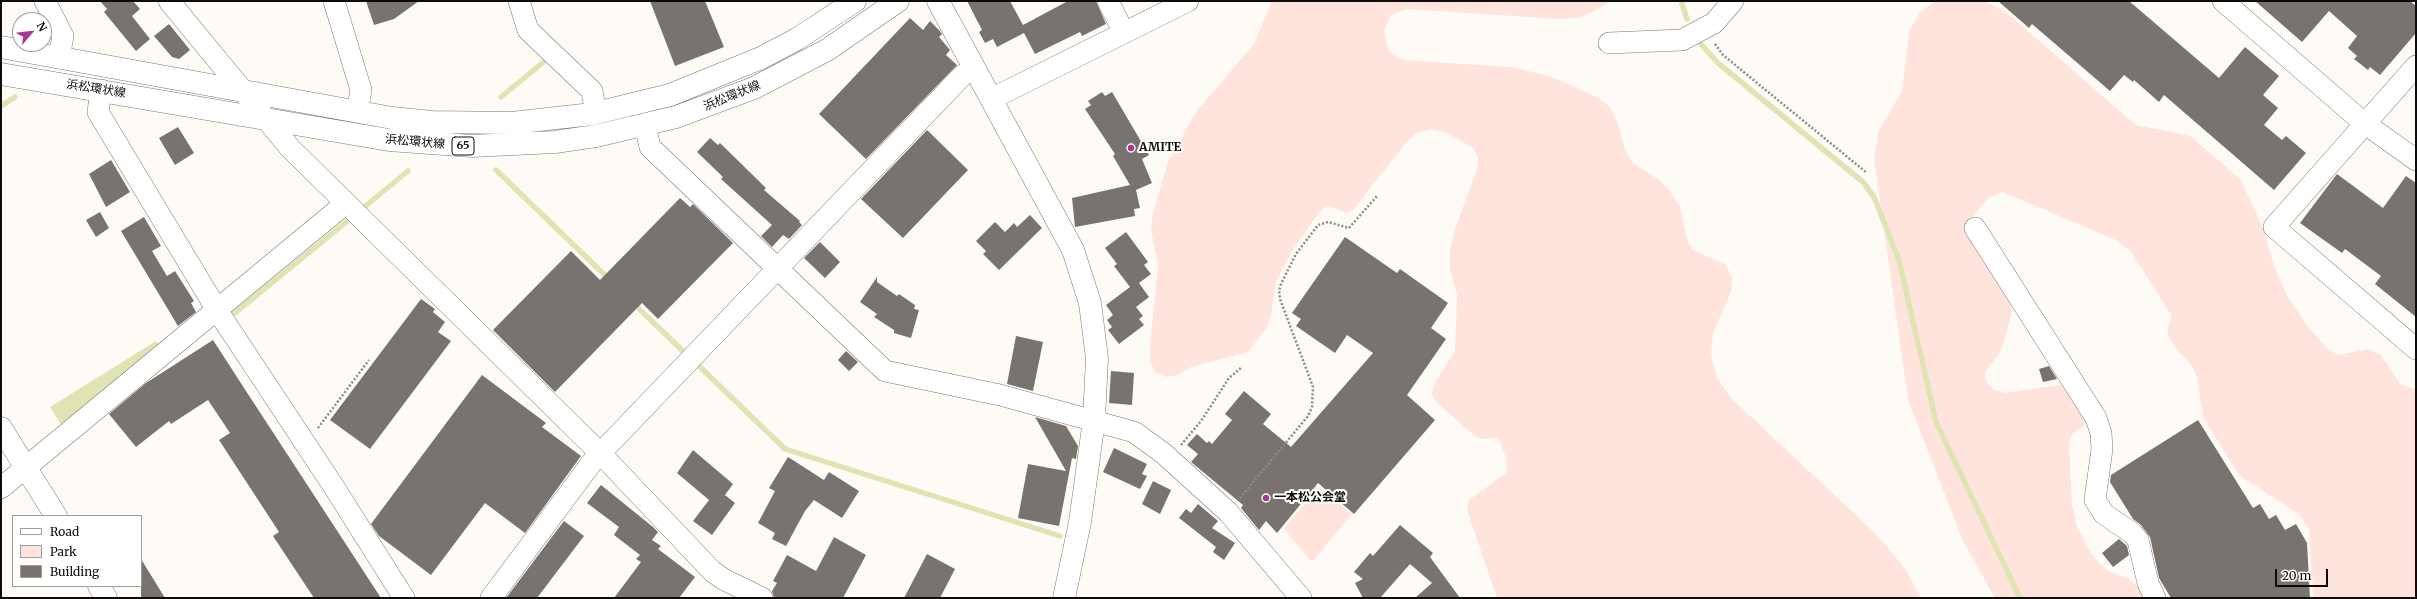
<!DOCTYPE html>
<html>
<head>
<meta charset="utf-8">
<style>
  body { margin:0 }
  #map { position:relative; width:2417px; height:599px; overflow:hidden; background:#fefbf7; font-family:Merriweather,serif }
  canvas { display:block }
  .frame { position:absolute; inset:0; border:2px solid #0e0c0a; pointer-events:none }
  .legend { position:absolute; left:12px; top:515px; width:130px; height:72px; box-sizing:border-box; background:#fff; border:1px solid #9f9e9d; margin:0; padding:5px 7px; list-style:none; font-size:12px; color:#0e0c0a }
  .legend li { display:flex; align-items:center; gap:8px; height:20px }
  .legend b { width:20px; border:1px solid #9f9e9d }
  .north { position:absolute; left:12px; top:12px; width:40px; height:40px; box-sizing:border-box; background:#fff; border:1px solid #9f9e9d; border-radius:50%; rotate:62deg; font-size:11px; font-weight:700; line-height:16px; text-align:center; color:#0e0c0a }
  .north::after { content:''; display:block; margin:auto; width:14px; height:18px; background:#aa3792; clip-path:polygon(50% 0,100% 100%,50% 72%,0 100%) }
  .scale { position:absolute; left:2275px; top:569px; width:53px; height:18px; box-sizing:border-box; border:2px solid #0e0c0a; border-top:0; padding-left:5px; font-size:12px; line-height:14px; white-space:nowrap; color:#0e0c0a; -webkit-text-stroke:3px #fff; paint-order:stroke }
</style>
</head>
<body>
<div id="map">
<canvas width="2417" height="599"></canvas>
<div class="frame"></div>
<ul class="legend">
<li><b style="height:5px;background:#fff"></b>Road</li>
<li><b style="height:11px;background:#ffe4dd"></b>Park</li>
<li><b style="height:11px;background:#78736f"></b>Building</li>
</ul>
<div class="north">N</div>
<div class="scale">20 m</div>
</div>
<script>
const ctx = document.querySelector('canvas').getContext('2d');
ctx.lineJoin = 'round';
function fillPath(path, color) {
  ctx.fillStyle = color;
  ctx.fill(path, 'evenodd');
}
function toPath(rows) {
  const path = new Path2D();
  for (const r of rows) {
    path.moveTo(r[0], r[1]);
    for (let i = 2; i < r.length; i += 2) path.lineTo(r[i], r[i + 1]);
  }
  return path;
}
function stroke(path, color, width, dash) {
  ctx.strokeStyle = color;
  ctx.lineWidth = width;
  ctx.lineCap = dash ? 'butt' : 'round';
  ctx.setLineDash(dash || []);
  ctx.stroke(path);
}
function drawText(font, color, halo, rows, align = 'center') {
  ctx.font = font + ' Merriweather,"Noto Sans JP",serif';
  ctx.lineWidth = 4;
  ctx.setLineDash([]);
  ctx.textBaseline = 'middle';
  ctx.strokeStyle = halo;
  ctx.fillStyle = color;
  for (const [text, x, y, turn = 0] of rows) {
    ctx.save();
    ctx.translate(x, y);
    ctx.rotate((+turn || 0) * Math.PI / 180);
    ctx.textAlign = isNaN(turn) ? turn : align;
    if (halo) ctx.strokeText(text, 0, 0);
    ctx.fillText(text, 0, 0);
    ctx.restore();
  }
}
fillPath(toPath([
  [1272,1,1610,1,1597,10,1578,18,1558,19,1406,9,1391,15,1384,31,1389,52,1404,60,1510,67,1533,72,1554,78,1599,98,1611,108,1618,124,1625,150,1633,163,1658,179,1669,190,1680,207,1687,240,1693,250,1726,265,1732,277,1731,292,1713,333,1711,355,1717,378,1732,399,1876,534,1904,567,1921,598,1497,598,1467,510,1469,500,1506,473,1507,460,1498,438,1481,439,1476,437,1435,401,1432,395,1434,384,1455,351,1457,295,1450,269,1450,251,1454,232,1478,166,1478,156,1472,147,1444,132,1429,129,1415,134,1405,144,1353,210,1347,213,1327,206,1321,210,1292,251,1276,282,1271,316,1267,327,1248,352,1191,367,1177,375,1166,377,1155,372,1150,360,1150,345,1158,266,1151,230,1153,212,1169,159,1198,109,1254,44],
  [1936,1,1987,2,2007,13,2136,125,2190,136,2241,180,2263,228,2274,266,2287,296,2309,328,2328,349,2338,355,2369,349,2381,355,2400,384,2416,390,2416,598,2313,598,2309,530,2300,515,2239,475,2203,417,2197,377,2190,363,2177,350,2167,334,2171,315,2132,253,2118,241,2003,192,1988,198,1968,222,2011,302,2011,316,2004,342,1999,354,1985,372,1986,381,1993,389,2005,393,2065,384,2087,415,2086,424,2072,434,2069,444,2072,505,2077,526,2088,549,2100,564,2108,571,2129,579,2138,587,2146,598,1995,598,1963,541,1908,400,1874,158,1878,133,1902,91,1909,31,1920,12],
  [1310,480,1352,514,1312,562,1284,529,1310,497,1302,490]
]), '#ffe4dd');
fillPath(toPath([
  [156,341,160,346,62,426,50,407]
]), '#e0e4b3');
stroke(toPath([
  [1681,1,1687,19],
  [1699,42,1718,63,1863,182,1874,197,1899,260,1936,422,2020,598],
  [501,97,546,60],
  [1,106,15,97],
  [496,170,610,280],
  [362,209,408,171],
  [633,303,686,354],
  [231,316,346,222],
  [698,365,785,449,1060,536]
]), '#e0e4b3', 5.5);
fillPath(toPath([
  [100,1,133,1,140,9,132,16,150,39,136,51,104,12,107,9],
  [366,1,419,1,394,19,374,25],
  [650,1,705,1,724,47,675,66],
  [967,1,1010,1,1023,25,1068,1,1096,1,1106,24,1082,36,1080,32,1035,54,1024,33,997,47,993,39,985,43,979,32,982,30],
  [1998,1,2129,1,2219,78,2245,47,2279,76,2263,95,2278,108,2264,125,2282,140,2286,136,2306,153,2274,190,2164,95,2159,102,2134,80,2133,82,2124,75,2110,91,2032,24,2029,28],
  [2255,1,2410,1,2416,6,2416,33,2380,75,2370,67,2368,70,2354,59,2357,56,2348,48,2357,36,2329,11,2302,42],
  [910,18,923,30,930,21,939,30,942,34,939,37,950,50,946,55,957,65,866,159,819,114],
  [169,24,190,50,179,59,172,57,154,36],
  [1102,92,1105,96,1112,92,1149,155,1142,159,1152,183,1136,190,1140,208,1134,209,1135,216,1075,227,1072,198,1130,185,1113,156,1115,154,1085,109,1091,105,1088,101],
  [178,127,194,153,175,165,159,138],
  [927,130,968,170,903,238,861,199],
  [710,138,718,145,720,143,766,188,764,190,800,221,799,222,802,225,789,239,783,235,772,247,761,236,772,225,721,179,723,177,697,152],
  [111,160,130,192,106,207,89,174],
  [2337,174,2383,208,2406,176,2416,183,2416,317,2375,284,2381,276,2345,249,2342,253,2300,223],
  [680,198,690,207,693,204,733,243,658,319,642,303,555,392,493,330,571,251,600,280],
  [100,212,109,228,96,237,86,220],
  [1030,215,1042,228,999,270,983,254,986,251,976,241,995,222,1005,232,1014,223,1017,227],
  [144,217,161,246,152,251,167,276,175,271,194,301,191,303,196,312,178,326,121,231],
  [1126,232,1148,262,1144,265,1151,274,1139,283,1149,297,1136,307,1143,316,1139,319,1144,325,1119,344,1108,330,1112,327,1107,320,1113,315,1106,305,1130,287,1114,266,1117,264,1105,248],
  [1345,237,1397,273,1400,269,1448,303,1431,328,1446,339,1407,395,1435,420,1354,514,1318,483,1277,533,1266,521,1259,530,1241,508,1243,505,1191,462,1198,454,1187,445,1197,434,1207,443,1209,441,1212,444,1232,420,1225,414,1244,391,1271,414,1263,424,1291,447,1373,353,1347,335,1335,353,1296,326,1301,319,1292,313],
  [820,242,840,262,825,278,804,258],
  [877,277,877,282,897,296,899,294,915,305,914,309,919,310,911,338,894,333,894,330,874,317,877,314,860,302],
  [421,299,435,309,433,312,445,322,438,332,451,341,370,449,330,420],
  [1016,336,1043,342,1033,391,1007,384],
  [213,340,246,391,381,598,314,598,273,536,279,532,219,440,230,433,208,400,171,424,169,421,136,447,109,414,146,383],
  [846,351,858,362,849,371,838,360],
  [2049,366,2057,379,2043,382,2039,369],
  [1111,371,1134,373,1132,405,1109,403],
  [482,375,546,423,542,427,581,456,525,533,485,503,431,575,379,536,371,524],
  [1035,417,1066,426,1078,446,1076,459,1072,458,1059,526,1018,518,1028,464,1066,471],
  [2198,420,2253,508,2260,504,2269,519,2276,515,2285,530,2296,524,2307,543,2310,598,2171,598,2159,578,2150,537,2141,525,2133,519,2110,482,2111,475],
  [1114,448,1147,464,1142,474,1147,476,1140,489,1103,472],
  [693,450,733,484,725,495,735,503,712,535,693,521,709,500,677,473],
  [788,457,824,480,829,472,859,491,842,518,814,500,805,511,786,546,772,539,775,533,758,523,775,491,769,488],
  [1153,481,1171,490,1160,514,1142,504],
  [601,485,653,527,658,532,652,540,661,546,658,549,695,577,679,598,614,598,641,562,636,559,640,555,614,535,619,527,587,503],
  [1198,504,1218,521,1212,528,1235,543,1224,560,1213,552,1216,547,1179,518,1186,509,1191,513],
  [564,521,584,536,537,598,506,598],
  [1400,525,1433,553,1430,557,1460,598,1415,598,1432,583,1410,564,1380,598,1363,598,1355,583,1363,579,1354,572,1370,553,1373,556],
  [834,537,866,555,843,598,774,598,772,591,777,583,773,581,787,555,816,571],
  [2119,539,2127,546,2129,555,2113,567,2102,553],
  [927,554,955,569,940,598,904,598],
  [141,559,165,598,141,598]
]), '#78736f');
const street = toPath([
  [45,1,63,36,59,58],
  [169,1,290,148,601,454,712,571,723,579,762,598],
  [334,1,361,90,357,112],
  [519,1,528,30,592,91,596,113],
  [1108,1,1124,33],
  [2223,1,2364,123,2416,160],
  [1609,43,1682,40,1714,23,1733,1],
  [2416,66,2274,227,2416,349],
  [101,90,98,112,217,310,334,487,404,598],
  [991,99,1188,1],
  [645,125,650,147,885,371,1000,395,1134,432,1163,453,1228,512,1301,598],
  [1975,228,2096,418,2101,433,2102,449,2095,500,2104,514,2132,533,2138,540,2148,583,2155,598],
  [1,488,346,203],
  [491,598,593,461,963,75,974,68]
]);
const secondary = toPath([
  [938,1,1073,250,1090,303,1097,358,1094,420,1080,522,1064,598],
  [1,428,56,516],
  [99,586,106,598]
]);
const primary = toPath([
  [1,47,392,118,432,122,512,123,592,114,670,95,761,58,797,39,855,1],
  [1,74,389,140,472,146,555,142,596,136,676,117,754,88,827,50,898,1]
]);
stroke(street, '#7c7873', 22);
stroke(secondary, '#7c7873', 23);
stroke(primary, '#7c7873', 23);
stroke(toPath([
  [1715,44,1723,55,1867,173],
  [318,428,369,360],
  [1181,445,1201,421,1229,378,1242,367],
  [1240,498,1308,416,1312,407,1313,387,1280,299,1279,291,1281,284,1296,254,1318,225,1328,222,1349,228,1378,195]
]), '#8d8a87', 2.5, [2, 2]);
stroke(street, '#fff', 21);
stroke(secondary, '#fff', 22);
stroke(primary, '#fff', 22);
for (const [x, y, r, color] of [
  [1131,148,4,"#aa3792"],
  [1266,498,4,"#aa3792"]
]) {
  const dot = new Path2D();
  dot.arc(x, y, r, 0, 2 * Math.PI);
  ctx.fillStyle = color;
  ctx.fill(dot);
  stroke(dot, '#fff', 1.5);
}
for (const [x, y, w] of [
  [463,146,22]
]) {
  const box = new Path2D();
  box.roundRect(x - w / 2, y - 9, w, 18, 3);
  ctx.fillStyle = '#fff';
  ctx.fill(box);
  stroke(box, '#0e0c0a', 1);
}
drawText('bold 11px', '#0e0c0a', null, [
  ["65",463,146]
]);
drawText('12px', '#0e0c0a', '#fff', [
  ["浜松環状線",96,89,9],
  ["浜松環状線",732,96,-22],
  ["浜松環状線",415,142,5]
]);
drawText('bold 12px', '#0e0c0a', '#fff', [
  ["AMITE",1139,148],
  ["一本松公会堂",1274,498]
], 'left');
</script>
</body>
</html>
